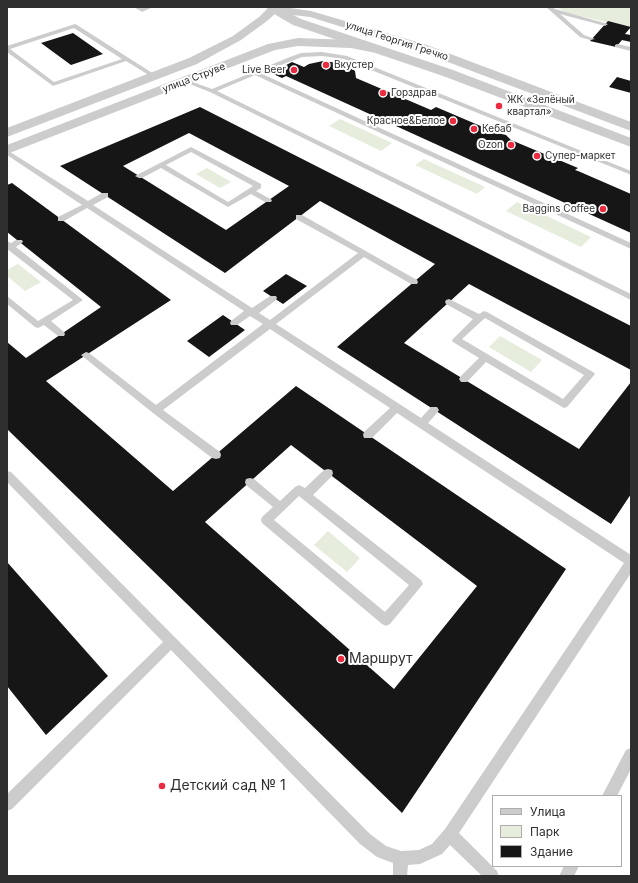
<!DOCTYPE html>
<html>
<head>
<meta charset="utf-8">
<style>
  body { margin:0 }
  #map { position:relative; width:638px; height:883px; overflow:hidden; background:#fff; font-family:Inter,sans-serif }
  canvas { display:block }
  .frame { position:absolute; inset:0; border:8px solid #2f2f2f; pointer-events:none }
  .legend { position:absolute; left:492px; top:795px; width:130px; height:72px; box-sizing:border-box; background:#fff; border:1px solid #acacac; margin:0; padding:5px 7px; list-style:none; font-size:12px; color:#2f2f2f }
  .legend li { display:flex; align-items:center; gap:8px; height:20px }
  .legend b { width:20px; border:1px solid #acacac }
</style>
</head>
<body>
<div id="map">
<canvas width="638" height="883"></canvas>
<div class="frame"></div>
<ul class="legend">
<li><b style="height:5px;background:#ccc"></b>Улица</li>
<li><b style="height:11px;background:#e6eddd"></b>Парк</li>
<li><b style="height:11px;background:#161616"></b>Здание</li>
</ul>
</div>
<script>
const ctx = document.querySelector('canvas').getContext('2d');
ctx.lineJoin = 'round';
function fillPath(path, color) {
  ctx.fillStyle = color;
  ctx.fill(path, 'evenodd');
}
function toPath(rows) {
  const path = new Path2D();
  for (const r of rows) {
    path.moveTo(r[0], r[1]);
    for (let i = 2; i < r.length; i += 2) path.lineTo(r[i], r[i + 1]);
  }
  return path;
}
function stroke(path, color, width, dash) {
  ctx.strokeStyle = color;
  ctx.lineWidth = width;
  ctx.lineCap = dash ? 'butt' : 'round';
  ctx.setLineDash(dash || []);
  ctx.stroke(path);
}
function drawText(font, color, halo, rows, align = 'center') {
  ctx.font = font + ' Inter,sans-serif';
  ctx.lineWidth = 4;
  ctx.setLineDash([]);
  ctx.textBaseline = 'middle';
  ctx.strokeStyle = halo;
  ctx.fillStyle = color;
  for (const [text, x, y, turn = 0] of rows) {
    ctx.save();
    ctx.translate(x, y);
    ctx.rotate((+turn || 0) * Math.PI / 180);
    ctx.textAlign = isNaN(turn) ? turn : align;
    if (halo) ctx.strokeText(text, 0, 0);
    ctx.fillText(text, 0, 0);
    ctx.restore();
  }
}
fillPath(toPath([
  [556,7,631,7,631,28,568,13],
  [340,119,392,143,381,151,329,126],
  [424,159,485,187,477,194,415,165],
  [207,168,231,182,220,188,196,174],
  [517,202,591,237,581,247,506,211],
  [18,264,41,282,25,291,7,276,7,270],
  [500,336,542,360,531,372,489,347],
  [328,531,360,558,347,572,314,545]
]), '#e6eddd');
fillPath(toPath([
  [608,21,631,27,625,34,631,35,631,42,622,40,616,47,590,41],
  [73,33,103,54,71,65,41,43],
  [323,61,346,64,355,71,356,78,431,110,436,107,497,133,506,135,511,140,578,168,575,170,578,171,631,194,631,233,286,76,282,78,271,73,292,62,304,67,309,64],
  [617,77,631,81,631,93,609,87],
  [200,107,631,326,631,370,469,284,404,343,579,449,631,382,631,494,611,524,337,347,435,264,320,201,225,273,60,166],
  [189,133,289,186,226,230,123,166],
  [12,183,171,300,46,381,173,491,296,386,566,569,402,813,7,429,7,342,26,358,101,307,7,232,7,185],
  [291,445,477,586,394,689,205,522],
  [286,274,307,286,283,304,263,291],
  [223,315,245,330,209,357,187,341],
  [7,562,108,676,46,735,7,686]
]), '#161616');
fillPath(toPath([
  [134,7,142,8,153,7,142,12,134,7],
  [546,7,552,7,555,9,608,24,605,26,560,14,584,35,595,39,590,40,580,37,546,7],
  [75,24,77,25,157,76,152,77,126,61,53,86,7,52,7,46,75,24],
  [74,28,122,59,54,82,10,49,74,28],
  [617,44,631,47,631,51,615,47,615,45,617,44],
  [322,52,347,56,631,171,631,175,629,174,344,59,322,56,302,57,260,73,631,243,631,249,255,75,217,91,631,294,631,300,210,92,182,81,187,80,212,89,290,57,301,53,322,52],
  [191,147,261,184,261,188,256,191,272,200,271,202,265,202,251,194,228,207,161,168,142,178,139,178,135,176,191,147],
  [191,152,253,186,228,202,166,165,191,152],
  [7,150,88,201,102,193,108,193,108,197,93,205,252,308,270,296,276,296,277,298,276,300,259,313,270,320,358,253,296,219,296,215,302,215,417,280,418,282,417,284,411,284,364,257,276,324,421,418,431,407,437,407,439,410,437,413,428,423,631,555,631,573,459,833,497,871,499,876,482,876,450,845,442,854,420,864,408,865,407,876,393,876,393,863,377,857,360,844,171,650,12,809,7,811,7,794,163,642,7,482,7,471,11,472,370,834,386,846,401,851,419,850,432,844,445,829,624,563,397,413,372,438,364,438,363,435,364,432,390,408,270,329,163,410,220,452,221,455,220,458,216,459,212,458,153,413,81,355,86,352,89,353,156,405,263,324,250,316,237,325,231,325,230,323,231,321,244,311,87,208,64,221,58,221,58,217,82,205,7,155,7,150],
  [16,240,22,240,23,242,16,247,83,300,51,321,64,332,65,334,64,336,58,336,44,325,38,328,35,327,7,304,7,296,38,321,73,300,7,249,7,241,11,243,16,240],
  [449,299,479,314,484,311,487,312,593,372,595,374,567,407,564,408,486,362,467,382,461,382,459,379,461,376,479,358,453,342,452,340,473,319,446,304,445,302,446,300,449,299],
  [485,318,584,375,563,399,462,339,485,318],
  [328,469,332,470,333,473,332,476,313,495,421,580,423,584,390,624,386,626,382,624,262,523,261,520,262,517,273,507,246,485,245,482,246,479,250,478,254,479,280,501,295,487,299,485,305,488,324,470,328,469],
  [299,496,409,585,385,612,274,520,299,496],
  [631,748,631,769,617,796,602,796,626,750,631,748],
  [564,866,579,866,574,876,559,876,564,866]
]), '#ccc');
fillPath(toPath([
  [269,7,283,7,311,11,424,44,631,122,631,131,416,50,310,17,276,13,267,21,241,40,197,64,7,137,7,128,189,58,233,36,259,17,269,7],
  [298,38,351,40,380,46,382,49,380,52,376,53,351,48,298,46,275,50,7,154,7,145,268,44,298,38]
]), '#ccc');
fillPath(toPath([
  [269,7,281,7,280,8,301,19,453,70,631,138,631,147,443,76,293,25,269,11,267,9,269,7]
]), '#ccc');
for (const [x, y, r, color] of [
  [326,65,4,"#ed2b40"],
  [294,70,4,"#ed2b40"],
  [383,93,4,"#ed2b40"],
  [499,106,4,"#ed2b40"],
  [453,121,4,"#ed2b40"],
  [474,129,4,"#ed2b40"],
  [511,145,4,"#ed2b40"],
  [537,156,4,"#ed2b40"],
  [603,209,4,"#ed2b40"],
  [341,659,4,"#ed2b40"],
  [162,786,4,"#ed2b40"]
]) {
  const dot = new Path2D();
  dot.arc(x, y, r, 0, 2 * Math.PI);
  ctx.fillStyle = color;
  ctx.fill(dot);
  stroke(dot, '#fff', 1.5);
}
drawText('10px', '#2f2f2f', '#fff', [
  ["улица Георгия Гречко",397,41,18],
  ["улица Струве",194,78,-21]
]);
drawText('10px', '#2f2f2f', '#fff', [
  ["Вкустер",334,65],
  ["Live Beer",286,70,"right"],
  ["Горздрав",391,93],
  ["ЖК «Зелёный",507,100],
  ["квартал»",507,112],
  ["Красное&Белое",445,121,"right"],
  ["Кебаб",482,129],
  ["Ozon",503,145,"right"],
  ["Супер-маркет",545,156],
  ["Baggins Coffee",595,209,"right"]
], 'left');
drawText('14px', '#2f2f2f', '#fff', [
  ["Маршрут",349,659],
  ["Детский сад № 1",170,786]
], 'left');
</script>
</body>
</html>
